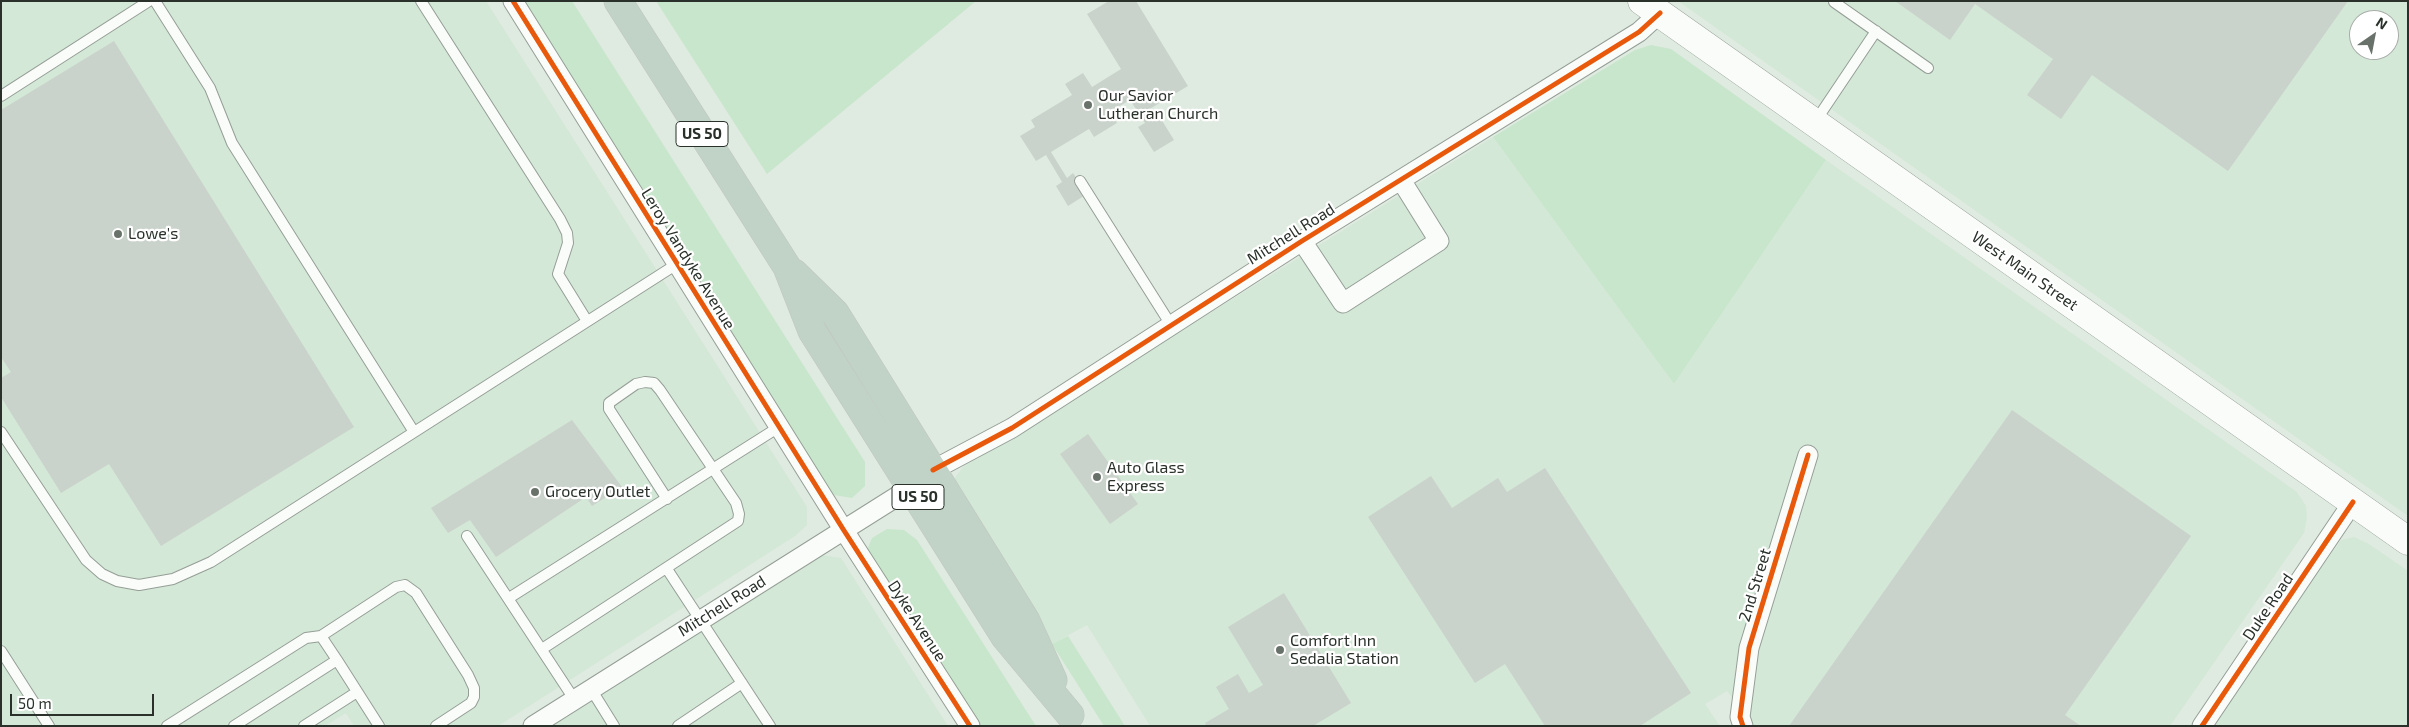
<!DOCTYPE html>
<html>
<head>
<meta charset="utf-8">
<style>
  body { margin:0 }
  #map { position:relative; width:2409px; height:727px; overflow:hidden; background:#dfebe0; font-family:"Exo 2",sans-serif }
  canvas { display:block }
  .frame { position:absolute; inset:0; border:2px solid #29312a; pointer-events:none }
  .north { position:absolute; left:2349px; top:10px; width:50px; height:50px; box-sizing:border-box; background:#fff; border:1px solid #a9adaa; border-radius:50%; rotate:33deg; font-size:14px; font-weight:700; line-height:20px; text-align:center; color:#29312a }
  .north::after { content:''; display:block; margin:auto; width:18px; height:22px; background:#69726a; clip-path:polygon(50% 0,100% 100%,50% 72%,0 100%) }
  .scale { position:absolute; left:10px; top:694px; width:144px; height:22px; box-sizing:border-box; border:2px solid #29312a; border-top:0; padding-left:6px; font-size:15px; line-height:18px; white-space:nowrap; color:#29312a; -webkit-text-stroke:4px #fff; paint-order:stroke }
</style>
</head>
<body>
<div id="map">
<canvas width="2409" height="727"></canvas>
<div class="frame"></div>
<div class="north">N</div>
<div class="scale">50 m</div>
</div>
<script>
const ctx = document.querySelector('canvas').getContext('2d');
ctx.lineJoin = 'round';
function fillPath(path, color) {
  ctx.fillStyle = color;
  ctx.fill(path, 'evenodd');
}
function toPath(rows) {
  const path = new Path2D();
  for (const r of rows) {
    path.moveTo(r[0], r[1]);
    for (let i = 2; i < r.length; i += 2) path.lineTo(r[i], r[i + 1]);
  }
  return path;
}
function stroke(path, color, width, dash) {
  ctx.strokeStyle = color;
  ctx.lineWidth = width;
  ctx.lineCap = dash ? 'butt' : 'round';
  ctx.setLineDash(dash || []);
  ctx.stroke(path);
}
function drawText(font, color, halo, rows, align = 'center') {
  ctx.font = font + ' "Exo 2",sans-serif';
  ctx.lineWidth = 4.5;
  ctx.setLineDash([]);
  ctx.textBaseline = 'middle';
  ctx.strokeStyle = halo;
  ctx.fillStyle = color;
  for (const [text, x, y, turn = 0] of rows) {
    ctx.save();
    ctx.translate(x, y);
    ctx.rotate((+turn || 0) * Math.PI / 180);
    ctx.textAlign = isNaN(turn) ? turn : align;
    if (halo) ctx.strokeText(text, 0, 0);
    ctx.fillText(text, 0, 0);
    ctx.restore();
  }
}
fillPath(toPath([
  [1,1,486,1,807,507,807,525,795,536,498,726,354,726,346,713,325,726,1,726],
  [1678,1,2408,1,2408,516],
  [2359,20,2389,20,2389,50,2359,50],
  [1493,137,1674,384,1826,160,2297,492,2306,506,2307,518,2304,533,2170,726,1753,726,1727,691,1705,704,1720,726,1150,726,1087,625,1052,644,958,496,954,479,964,466],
  [2354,537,2369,544,2408,571,2408,726,2209,726,2341,540],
  [821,555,841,558,948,726,552,726]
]), '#d3e8d6');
fillPath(toPath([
  [517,1,572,1,865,462,865,486,852,498,834,495,820,479],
  [656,1,976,1,767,174],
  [1651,45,1671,49,1826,160,1674,384,1493,137,1635,50],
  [887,529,904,530,917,540,1036,726,979,726,867,550,872,538],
  [1068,636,1125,726,1104,726,1052,644]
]), '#c8e6cc');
fillPath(toPath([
  [1109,1,1136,1,1188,86,1148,110,1152,117,1158,114,1174,140,1154,152,1138,127,1145,123,1130,100,1109,112,1117,123,1094,137,1089,129,1051,152,1067,178,1073,173,1087,194,1068,206,1056,186,1062,182,1046,155,1036,161,1020,136,1035,127,1031,120,1072,95,1065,84,1083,73,1092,87,1121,69,1087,14],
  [1895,1,2348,1,2228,171,2092,75,2061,119,2027,95,2053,59,1975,4,1950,40],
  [114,41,354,427,161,546,109,464,61,493,1,397,1,378,11,372,1,357,1,110],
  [2012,410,2191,536,2065,715,2081,726,1789,726],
  [572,420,622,487,592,506,586,497,496,557,470,520,448,533,431,508],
  [1088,434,1138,504,1110,524,1060,454],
  [1545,468,1691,693,1640,726,1545,726,1505,664,1475,683,1368,517,1431,476,1452,508,1498,478,1507,492],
  [1284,593,1351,703,1313,726,1206,726,1205,723,1229,709,1216,687,1238,674,1249,693,1263,685,1228,627]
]), '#cad3cb');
const lane = toPath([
  [155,1,210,88,232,143,414,432],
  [421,1,560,219,567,233,568,243,558,274,587,321],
  [1834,2,1928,68],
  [1,96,149,1],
  [1815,122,1876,31],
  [1080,181,1171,325],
  [1,432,86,560,102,574,117,581,139,585,173,579,211,562,677,264],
  [467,536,574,699],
  [667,569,770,726],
  [509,598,779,427],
  [321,636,337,660],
  [542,649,738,521,739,514,736,503,660,390,654,383,645,382,636,384,616,398,609,403,609,409,667,499],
  [1,651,49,726],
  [591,689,614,726],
  [167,726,306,638,321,636,396,587,405,585,416,593,468,675,474,688,474,697,471,703,436,726],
  [234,726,337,660,379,726],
  [304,726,357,692],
  [678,726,742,683]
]);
const street = toPath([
  [513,1,843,529,970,726],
  [1302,241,1343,303,1439,241,1401,180],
  [933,470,1012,428,1302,241,1639,32,1660,13],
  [533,726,912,487],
  [1743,726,1740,717,1749,648,1808,455],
  [2202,726,2353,502]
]);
const secondary = toPath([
  [1642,1,2408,541]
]);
const highway = toPath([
  [618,1,787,267,812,331,1005,637,1070,715],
  [794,273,835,313,1026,621,1053,680]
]);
stroke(lane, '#959e96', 12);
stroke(street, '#959e96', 21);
stroke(secondary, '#959e96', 29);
stroke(highway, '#c1c7c1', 29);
stroke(lane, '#fafcfa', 10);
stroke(street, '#fafcfa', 19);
stroke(secondary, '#fafcfa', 28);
stroke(highway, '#c1d2c6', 28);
stroke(toPath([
  [513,1,843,529,970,726],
  [933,470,1012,428,1302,241,1639,32,1660,13],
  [1743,726,1740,717,1749,648,1808,455],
  [2202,726,2353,502]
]), '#e8590c', 5);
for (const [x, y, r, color] of [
  [1088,105,5,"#69726a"],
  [118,234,5,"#69726a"],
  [1097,477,5,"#69726a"],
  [535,492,5,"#69726a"],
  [1280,650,5,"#69726a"]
]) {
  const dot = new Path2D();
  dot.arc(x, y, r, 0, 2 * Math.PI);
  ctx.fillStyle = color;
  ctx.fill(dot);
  stroke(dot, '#fff', 2);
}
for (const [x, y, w] of [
  [702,134,52],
  [918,497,52]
]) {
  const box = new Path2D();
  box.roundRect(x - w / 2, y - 12.5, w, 25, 4);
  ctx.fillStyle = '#fff';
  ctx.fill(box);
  stroke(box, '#29312a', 1);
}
drawText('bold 15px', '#29312a', null, [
  ["US 50",702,134],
  ["US 50",918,497]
]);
drawText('16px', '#29312a', '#fff', [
  ["Our Savior",1098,96],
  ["Lutheran Church",1098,114],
  ["Lowe's",128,234],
  ["Auto Glass",1107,468],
  ["Express",1107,486],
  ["Grocery Outlet",545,492],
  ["Comfort Inn",1290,641],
  ["Sedalia Station",1290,659]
], 'left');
drawText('16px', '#29312a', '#fff', [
  ["Mitchell Road",1291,234,-32],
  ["Leroy Vandyke Avenue",688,259,58],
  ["West Main Street",2025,271,35],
  ["2nd Street",1755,585,-73],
  ["Mitchell Road",722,606,-32],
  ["Duke Road",2268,607,-56],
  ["Dyke Avenue",917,621,57]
]);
</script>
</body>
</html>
